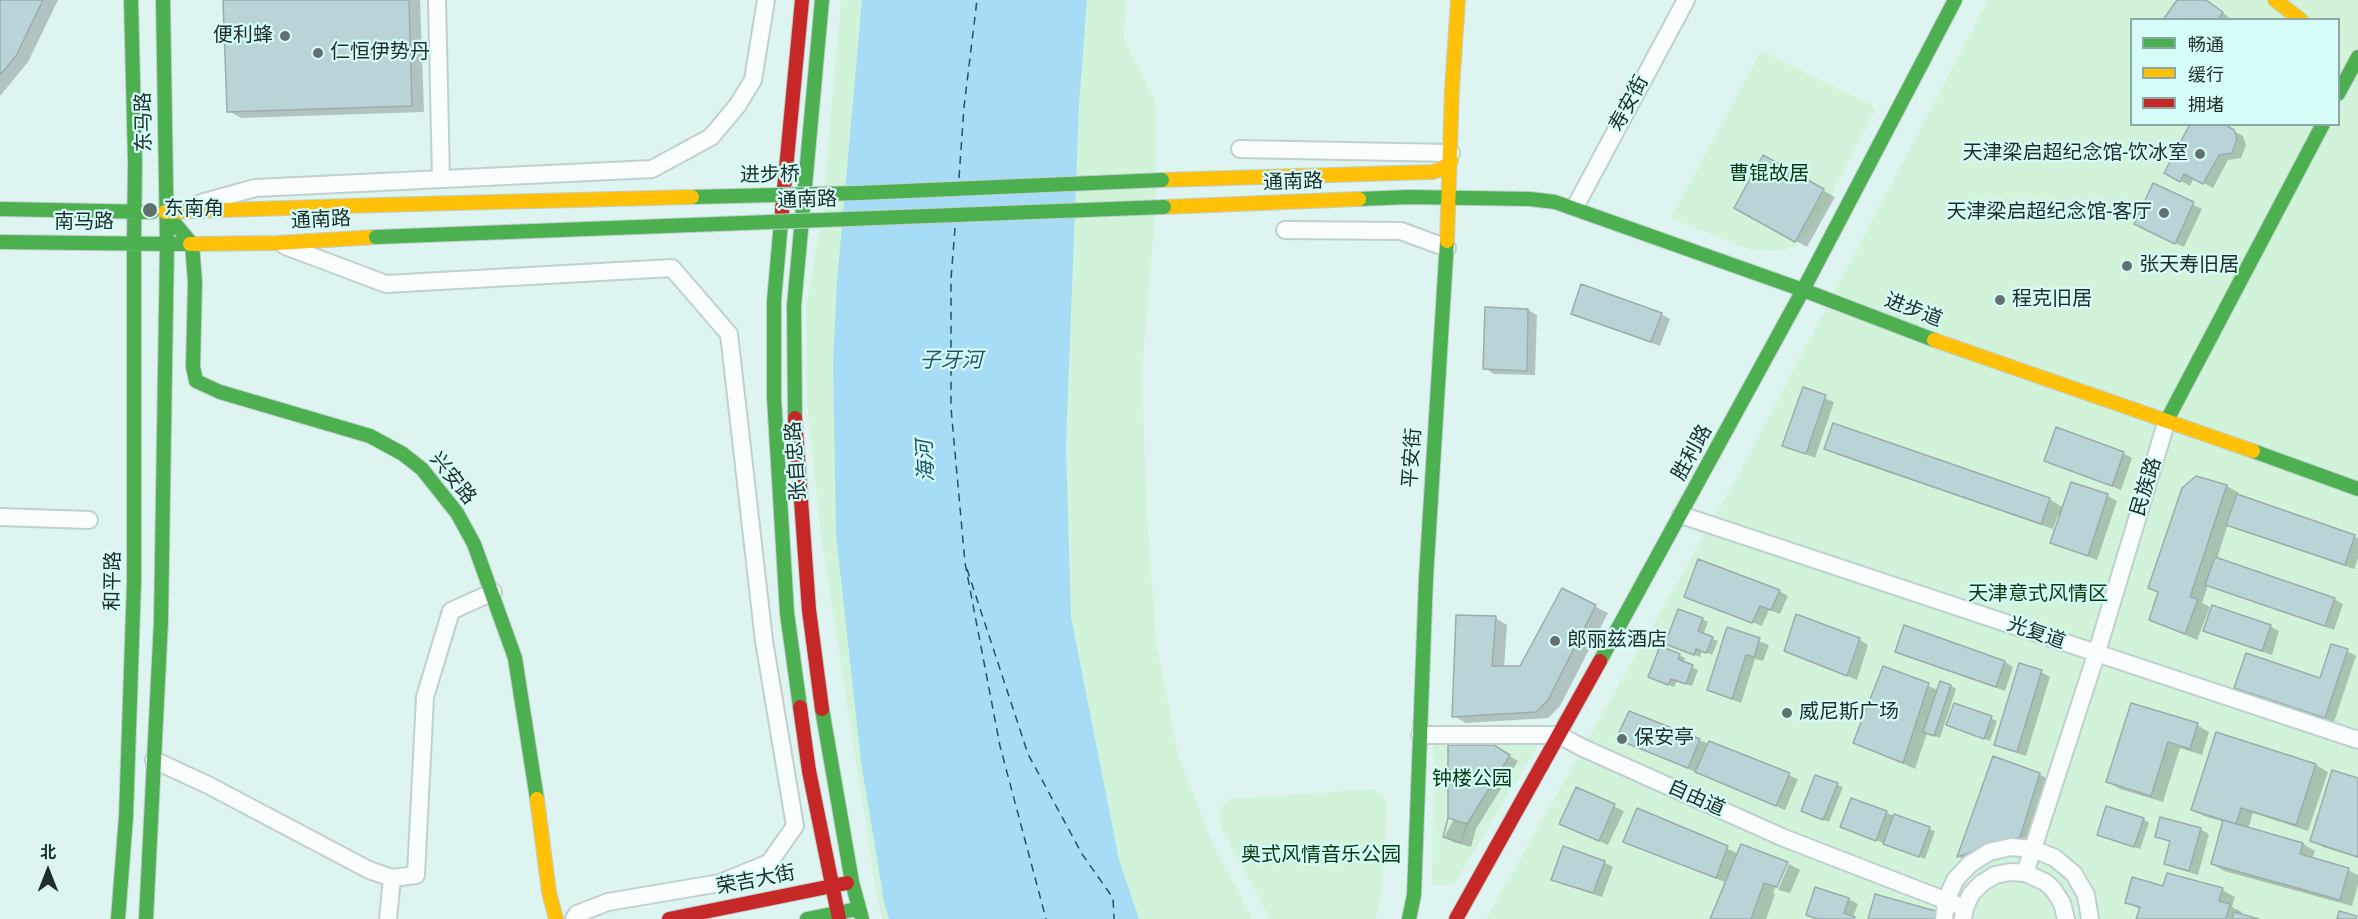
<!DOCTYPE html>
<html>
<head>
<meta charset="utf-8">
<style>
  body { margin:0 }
  #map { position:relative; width:2358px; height:919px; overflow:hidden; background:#def4f1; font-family:Roboto,"Noto Sans SC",sans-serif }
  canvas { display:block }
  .legend { position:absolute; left:2130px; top:18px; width:210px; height:108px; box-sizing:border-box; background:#d6fcf8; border:2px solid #8ca8a6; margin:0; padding:8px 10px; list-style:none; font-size:18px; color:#1d2b2a }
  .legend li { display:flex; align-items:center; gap:12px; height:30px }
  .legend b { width:30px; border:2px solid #8ca8a6 }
  .north { position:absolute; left:18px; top:841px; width:60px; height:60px; -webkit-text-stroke:4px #d6fcf8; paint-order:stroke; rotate:0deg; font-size:16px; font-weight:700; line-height:24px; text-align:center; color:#1d2b2a }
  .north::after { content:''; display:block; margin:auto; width:21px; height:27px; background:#1d2b2a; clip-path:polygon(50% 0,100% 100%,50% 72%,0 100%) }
</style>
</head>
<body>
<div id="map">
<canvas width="2358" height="919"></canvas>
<ul class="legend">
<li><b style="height:8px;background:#4caf50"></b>畅通</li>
<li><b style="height:8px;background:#ffc107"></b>缓行</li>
<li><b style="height:8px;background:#c62828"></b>拥堵</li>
</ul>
<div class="north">北</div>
</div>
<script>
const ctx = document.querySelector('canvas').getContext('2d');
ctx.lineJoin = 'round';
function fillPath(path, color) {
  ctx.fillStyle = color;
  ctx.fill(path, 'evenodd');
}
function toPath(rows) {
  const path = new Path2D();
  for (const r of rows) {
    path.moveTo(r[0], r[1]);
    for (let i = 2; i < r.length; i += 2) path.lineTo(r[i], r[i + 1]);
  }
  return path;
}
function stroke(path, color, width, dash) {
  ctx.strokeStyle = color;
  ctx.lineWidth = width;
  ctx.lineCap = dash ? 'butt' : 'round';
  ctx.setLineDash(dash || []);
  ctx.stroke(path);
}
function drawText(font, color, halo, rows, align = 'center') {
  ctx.font = font + ' Roboto,"Noto Sans SC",sans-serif';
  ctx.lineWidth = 4.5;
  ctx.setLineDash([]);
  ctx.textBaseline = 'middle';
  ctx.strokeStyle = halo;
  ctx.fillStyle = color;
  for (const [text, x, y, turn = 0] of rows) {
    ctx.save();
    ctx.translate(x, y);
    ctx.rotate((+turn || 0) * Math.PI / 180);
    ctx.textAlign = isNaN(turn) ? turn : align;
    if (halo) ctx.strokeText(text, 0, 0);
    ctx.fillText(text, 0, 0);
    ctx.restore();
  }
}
fillPath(toPath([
  [841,0,1126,0,1124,40,1156,102,1156,202,1142,373,1147,516,1156,640,1178,754,1212,842,1253,919,882,919,877,897,821,535,807,404,806,308,822,216],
  [1988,0,2358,0,2358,919,1486,919,1737,477],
  [2132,20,2338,20,2338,124,2132,124],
  [1761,51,1876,107,1824,210,1810,231,1795,247,1775,251,1748,249,1671,218],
  [1434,741,1540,741,1454,885,1432,885],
  [1373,789,1382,794,1387,804,1382,888,1376,919,1270,919,1219,824,1221,809,1225,804,1230,799]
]), '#d1f3da');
fillPath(toPath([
  [862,0,1087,0,1079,105,1066,445,1071,617,1119,860,1139,919,889,919,884,902,861,761,836,534,833,362,837,282]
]), '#a6dcf5');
fillPath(toPath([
  [0,0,58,0,28,62,0,96],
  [225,0,420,0,424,112,241,118,229,111],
  [2179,0,2206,0,2231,19,2165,20],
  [2221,124,2243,136,2246,145,2241,158,2228,160,2213,188,2194,178,2190,186,2166,173],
  [1764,157,1835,197,1807,247,1736,208],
  [2153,185,2202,209,2184,247,2144,229],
  [1528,310,1537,315,1535,375,1494,374,1485,368],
  [1573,313,1661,314,1670,319,1660,346,1582,318],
  [1803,389,1834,402,1815,458,1784,445],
  [1826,448,2049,499,2064,508,2072,484,2108,496,2117,501,2097,560,2052,543,2061,516,2058,515,2053,529,1838,455],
  [2123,453,2132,458,2121,490,2046,460],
  [2196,477,2227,486,2239,493,2238,496,2358,538,2358,558,2354,569,2237,529,2228,524,2217,559,2334,599,2343,604,2334,630,2208,585,2202,603,2210,607,2197,640,2151,620,2160,593,2150,588],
  [1563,590,1608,613,1560,706,1548,718,1466,723,1454,716,1495,618,1507,625,1504,668,1521,668],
  [1779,591,1788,596,1780,614,1769,610,1762,626,1686,596],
  [1702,619,1708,622,1703,635,1718,641,1712,655,1702,651,1700,657,1667,644],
  [2270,626,2279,631,2272,655,2214,635,2205,630],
  [1728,629,1769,645,1763,661,1755,659,1741,703,1708,690],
  [1859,639,1868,645,1857,680,1785,650],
  [1897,651,2005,662,2013,667,2005,691,1905,656],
  [2347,651,2356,656,2334,722,2245,693,2236,687,2321,680],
  [1679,655,1685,658,1683,663,1698,670,1692,686,1677,681,1674,687,1650,677],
  [1884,667,1938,690,1951,686,1956,689,1940,738,1927,733,1915,769,1855,742],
  [2041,672,2050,677,2026,756,2005,749,1996,744],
  [1955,705,1997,721,1990,741,1948,725],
  [2132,705,2197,725,2209,732,2202,755,2180,748,2163,802,2120,789,2108,782],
  [1618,739,1699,740,1798,779,1785,810],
  [1494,747,1518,761,1476,829,1471,847,1453,842,1444,837],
  [1994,758,2039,774,2051,781,2032,843,1971,863,1959,857],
  [2316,765,2328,772,2308,831,2253,813,2248,829,2303,844,2315,851,2312,859,2348,870,2358,875,2358,884,2352,906,2224,871,2212,864,2224,822,2204,816,2192,809],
  [1816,777,1843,787,1829,822,1803,811],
  [2358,780,2358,858,2323,847,2311,840],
  [1576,789,1624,811,1608,845,1570,828],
  [1852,800,1935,831,1925,859,1842,827],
  [1637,810,1739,854,1786,863,1773,893,1775,894,1766,919,1712,919,1727,883,1625,842],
  [2143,819,2149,823,2140,849,2099,835],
  [2200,829,2209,834,2198,875,2175,868,2166,863,2171,843,2157,836],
  [1604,862,1613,867,1602,897,1562,884,1553,879],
  [1789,864,1800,870,1790,893,1778,890],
  [2168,874,2222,890,2235,897,2232,907,2242,912,2241,915,2253,919,2140,919,2141,910,2127,902,2164,888],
  [1816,889,1849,899,1858,904,1853,917,1856,919,1817,919,1808,914]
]), '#0003');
stroke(toPath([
  [959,178,964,107,977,0],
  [955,228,951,279,951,408,965,563,1000,746,1046,919],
  [967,569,1028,754,1082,854,1113,898,1114,919]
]), '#1f536d', 1.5, [8, 6]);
const building = toPath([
  [0,0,43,0,16,56,0,75,0,0],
  [223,0,409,0,412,106,227,112,223,0],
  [2177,0,2206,0,2223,12,2218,20,2163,20,2177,0],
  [2190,124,2224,124,2234,130,2237,139,2232,153,2219,155,2203,184,2184,174,2180,182,2164,173,2190,124],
  [1763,155,1824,189,1795,242,1734,208,1763,155],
  [2153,183,2194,202,2175,244,2134,224,2153,183],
  [1581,284,1662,313,1651,342,1571,314,1581,284],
  [1485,307,1528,309,1527,371,1483,369,1485,307],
  [1803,387,1826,395,1806,454,1782,446,1803,387],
  [1833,423,2050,498,2041,524,1824,449,1833,423],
  [2056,427,2124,452,2112,486,2044,461,2056,427],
  [2196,476,2227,485,2190,597,2198,599,2185,634,2149,620,2158,592,2148,588,2182,488,2196,476],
  [2071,482,2108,494,2088,556,2050,543,2071,482],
  [2237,494,2355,535,2345,565,2226,525,2237,494],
  [2215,557,2335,598,2325,626,2205,585,2215,557],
  [1698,559,1780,590,1771,610,1760,606,1752,623,1684,597,1698,559],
  [1562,588,1596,605,1548,700,1536,712,1452,717,1456,615,1496,616,1492,666,1520,666,1562,588],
  [2212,605,2271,625,2262,651,2203,631,2212,605],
  [1678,609,1703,618,1698,631,1713,637,1706,653,1696,649,1694,655,1665,644,1678,609],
  [1796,614,1860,638,1847,676,1784,651,1796,614],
  [1904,625,2005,661,1996,687,1895,652,1904,625],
  [1727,627,1760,638,1754,657,1746,655,1732,699,1707,690,1727,627],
  [2331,644,2348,649,2325,718,2234,688,2246,653,2320,678,2331,644],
  [1660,646,1680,654,1678,659,1693,665,1686,684,1671,679,1668,685,1648,677,1660,646],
  [2019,663,2042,670,2017,752,1994,745,2019,663],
  [1883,666,1929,683,1903,763,1853,743,1883,666],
  [1940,681,1951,685,1934,736,1923,732,1940,681],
  [1954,703,1992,716,1984,739,1946,725,1954,703],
  [2131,703,2198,723,2190,749,2168,742,2151,796,2106,782,2131,703],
  [1629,711,1700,739,1688,768,1616,739,1629,711],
  [2216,732,2316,764,2296,825,2241,808,2236,824,2191,810,2216,732],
  [1709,741,1790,773,1776,806,1695,772,1709,741],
  [1448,745,1494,745,1510,755,1467,824,1461,843,1443,837,1448,818,1448,745],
  [1993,756,2040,773,2020,837,1957,857,1993,756],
  [2332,770,2358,778,2358,857,2310,841,2332,770],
  [1815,775,1838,783,1823,820,1801,811,1815,775],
  [1576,787,1615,804,1599,841,1559,824,1576,787],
  [1851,798,1887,811,1876,841,1840,827,1851,798],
  [2106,806,2144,818,2134,847,2097,835,2106,806],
  [1637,808,1728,846,1716,878,1623,842,1637,808],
  [1894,814,1930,827,1919,857,1883,844,1894,814],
  [2160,817,2201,828,2189,871,2164,864,2170,841,2155,837,2160,817],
  [1448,818,1467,824,1461,843,1443,837,1448,818],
  [2223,820,2303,843,2300,854,2349,868,2340,900,2211,864,2223,820],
  [1741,844,1788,862,1777,887,1764,883,1751,919,1710,919,1741,844],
  [1563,846,1605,861,1593,893,1551,880,1563,846],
  [2167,873,2223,888,2219,901,2230,904,2226,919,2136,919,2140,907,2125,903,2132,877,2163,886,2167,873],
  [1815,887,1849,898,1844,913,1855,917,1854,919,1817,919,1806,915,1815,887],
  [1875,894,1939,912,1937,919,1868,919,1875,894],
  [2339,911,2357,916,2356,919,2337,919,2339,911],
  [2234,912,2259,919,2232,919,2234,912]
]);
fillPath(building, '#b9d4d6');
stroke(building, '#9cacac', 1.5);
const street = toPath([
  [437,0,441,179],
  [1240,149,1451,153],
  [201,203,255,188,652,169,711,137,737,106,753,80,766,0],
  [1575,207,1686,0],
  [1285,230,1401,231,1447,248],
  [285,246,386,284,672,268,729,334,764,641,795,826,769,863,720,883,608,902,577,914,574,919],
  [1681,515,2358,740],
  [0,517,89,520],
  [1420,735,1559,735,1581,747,1784,838,1965,908],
  [154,760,208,785,369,870,392,878,416,875,425,697,451,611,493,592],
  [2025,873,2096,655,2167,420],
  [1963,918,1965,908,1971,894,1982,883,1995,875,2010,872,2025,873,2045,882,2053,889,2062,903,2066,919],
  [388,919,392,878],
  [1944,919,1946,901,1955,880,1970,864,1989,852,2011,847,2033,849,2055,858,2074,874,2086,895,2090,919]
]);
const fast = toPath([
  [131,0,135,162,134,243],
  [2338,94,2358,57],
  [1359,199,1409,197,1530,199,1555,202,1803,290,1934,340],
  [0,209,152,212],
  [782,211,774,301,774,397,787,613,800,707],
  [165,212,192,244,195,282,193,367,196,381,220,392,370,436,403,454,422,469,457,513,474,544,515,658,537,799],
  [0,242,167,244,163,0],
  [795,418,794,306,822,0],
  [2167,420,2323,124],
  [2253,451,2358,489],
  [1600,661,1803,290,1955,0],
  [822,709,852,882,862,919],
  [118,919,126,817,134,582,134,243],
  [146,919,161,621,167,244,190,244],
  [807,919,852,910],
  [1409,919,1414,895,1426,578,1447,241]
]);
const slow = toPath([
  [2275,0,2301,20],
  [1162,180,1433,172,1442,169,1451,161],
  [1164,207,1359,199],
  [165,212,378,205],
  [1447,241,1452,89,1458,0],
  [190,244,277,243,376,237],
  [1934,340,2253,451],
  [537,799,549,892,556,919]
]);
const jam = toPath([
  [782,211,802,0],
  [795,418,809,610,822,709],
  [800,707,809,771,839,919],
  [669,919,847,883],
  [1456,919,1600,661]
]);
stroke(street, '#c0d0ce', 20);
stroke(fast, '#c0d0ce', 16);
stroke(slow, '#c0d0ce', 16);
stroke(jam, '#c0d0ce', 16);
stroke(street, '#fafdfd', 16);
stroke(fast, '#4caf50', 14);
stroke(slow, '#ffc107', 14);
stroke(jam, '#c62828', 14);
const fastBridge = toPath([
  [692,197,859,193,1162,180],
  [376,237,1164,207]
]);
const slowBridge = toPath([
  [378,205,692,197]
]);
stroke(fastBridge, '#c0d0ce', 16, []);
stroke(slowBridge, '#c0d0ce', 16, []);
stroke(fastBridge, '#4caf50', 14);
stroke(slowBridge, '#ffc107', 14);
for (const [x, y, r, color] of [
  [285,36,6,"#617170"],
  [318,53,6,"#617170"],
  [2200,154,6,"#617170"],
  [150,210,8,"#617170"],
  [2164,213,6,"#617170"],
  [2127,266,6,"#617170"],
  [2000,300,6,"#617170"],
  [1555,641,6,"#617170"],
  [1787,713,6,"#617170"],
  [1622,739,6,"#617170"]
]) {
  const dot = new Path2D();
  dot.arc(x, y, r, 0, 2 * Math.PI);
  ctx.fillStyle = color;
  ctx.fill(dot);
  stroke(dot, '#d6fcf8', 2);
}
drawText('20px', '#1d2b2a', '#d6fcf8', [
  ["便利蜂",273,36,"right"],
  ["仁恒伊势丹",330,53],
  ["天津梁启超纪念馆-饮冰室",2188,154,"right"],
  ["东南角",164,210],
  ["天津梁启超纪念馆-客厅",2152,213,"right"],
  ["张天寿旧居",2139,266],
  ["程克旧居",2012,300],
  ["郎丽兹酒店",1567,641],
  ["威尼斯广场",1799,713],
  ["保安亭",1634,739]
], 'left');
drawText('20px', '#1d2b2a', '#d6fcf8', [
  ["寿安街",1630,104,-62],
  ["东马路",145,122,-91],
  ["进步桥",770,176,-1],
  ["通南路",1293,183,-2],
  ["通南路",807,201,-2],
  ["通南路",321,221,-3],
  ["南马路",84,223],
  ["进步道",1913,311,21],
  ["胜利路",1693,453,-61],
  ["平安街",1413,458,-86],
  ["张自忠路",797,461,-94],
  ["兴安路",452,479,51],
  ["民族路",2147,487,-73],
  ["和平路",114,581,-89],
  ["光复道",2036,634,19],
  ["自由道",1696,799,24],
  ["荣吉大街",756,881,-11]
]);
drawText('20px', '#023a0c', '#d6fcf8', [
  ["曹锟故居",1769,175],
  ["天津意式风情区",2038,595],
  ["钟楼公园",1472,780],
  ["奥式风情音乐公园",1321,856]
]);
drawText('italic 21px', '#1f536d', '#d6fcf8', [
  ["子牙河",951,362],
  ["海河",927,461,-93]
]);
</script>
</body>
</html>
